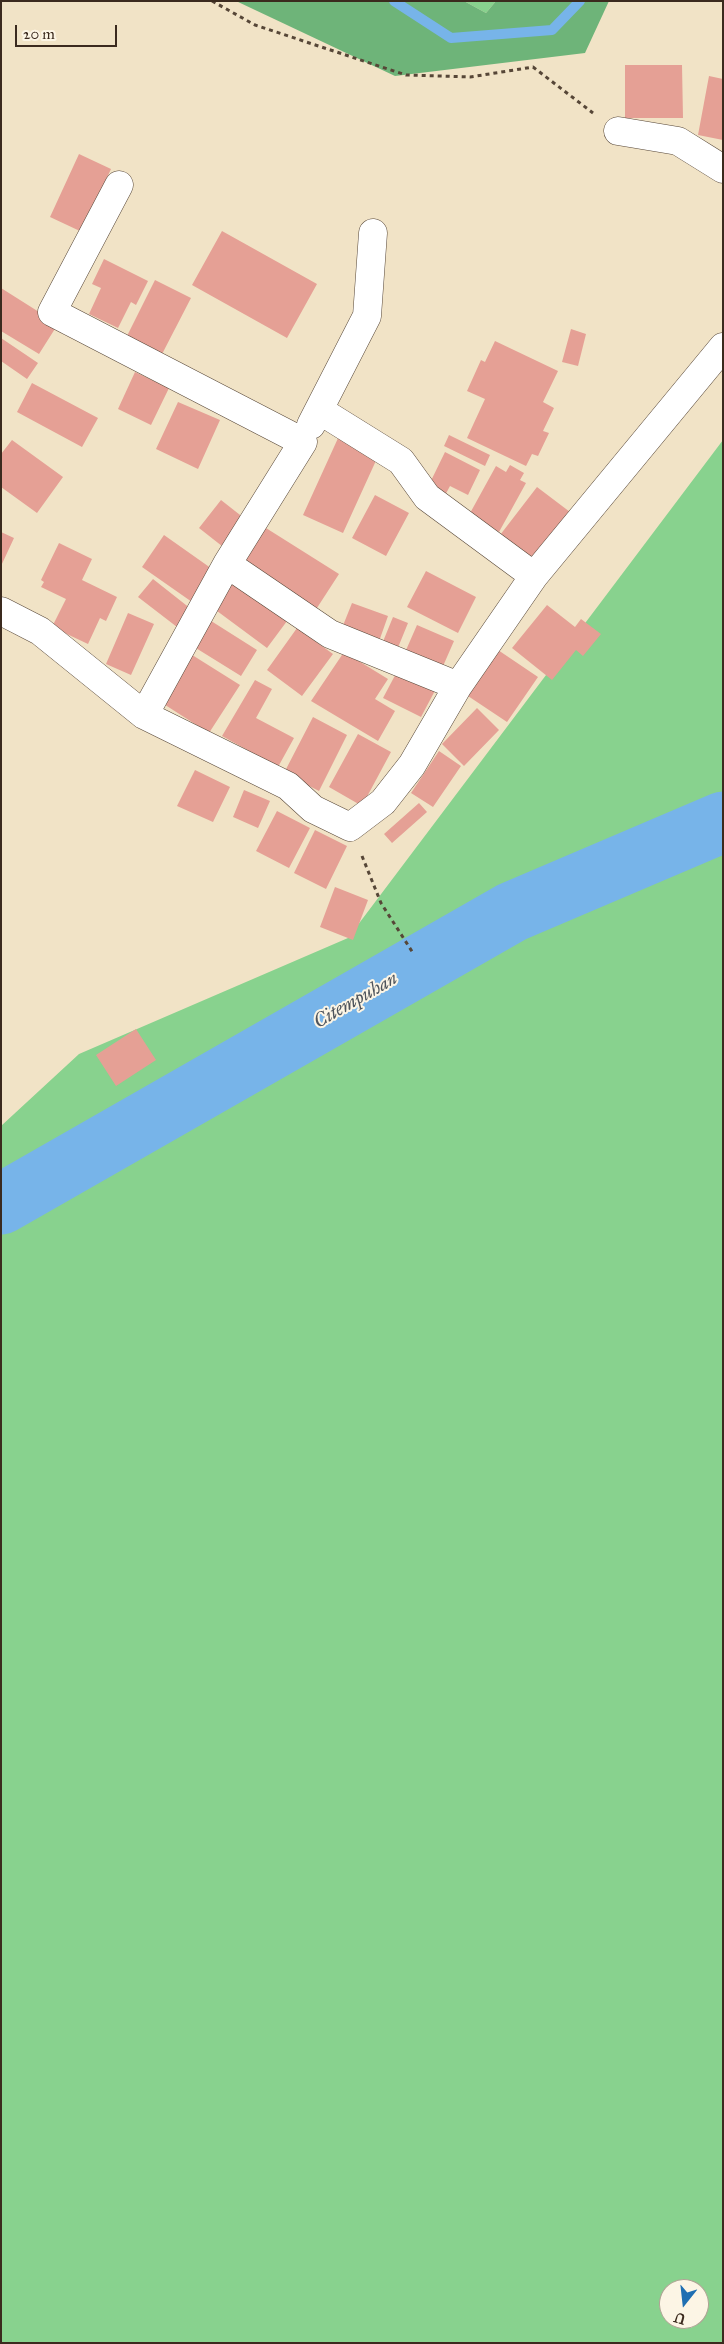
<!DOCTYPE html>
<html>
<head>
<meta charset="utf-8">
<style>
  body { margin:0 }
  #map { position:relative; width:724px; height:2344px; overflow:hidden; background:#f1e3c6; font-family:"IM FELL Great Primer",serif }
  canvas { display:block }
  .frame { position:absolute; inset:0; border:2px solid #3b2a1e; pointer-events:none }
  .north { position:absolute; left:659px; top:2279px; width:50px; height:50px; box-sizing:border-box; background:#fcf5e5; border:1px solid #afa495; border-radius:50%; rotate:196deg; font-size:14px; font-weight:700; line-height:20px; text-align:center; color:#3b2a1e }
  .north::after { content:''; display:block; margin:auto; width:18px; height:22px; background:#1f6fb2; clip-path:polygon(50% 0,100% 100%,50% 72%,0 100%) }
  .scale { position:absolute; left:15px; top:25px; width:102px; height:22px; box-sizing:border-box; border:2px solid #3b2a1e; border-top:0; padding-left:6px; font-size:15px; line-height:18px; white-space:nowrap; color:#3b2a1e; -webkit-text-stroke:4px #fcf5e5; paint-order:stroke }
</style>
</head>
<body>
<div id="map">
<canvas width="724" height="2344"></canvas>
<div class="frame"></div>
<div class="north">U</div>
<div class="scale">20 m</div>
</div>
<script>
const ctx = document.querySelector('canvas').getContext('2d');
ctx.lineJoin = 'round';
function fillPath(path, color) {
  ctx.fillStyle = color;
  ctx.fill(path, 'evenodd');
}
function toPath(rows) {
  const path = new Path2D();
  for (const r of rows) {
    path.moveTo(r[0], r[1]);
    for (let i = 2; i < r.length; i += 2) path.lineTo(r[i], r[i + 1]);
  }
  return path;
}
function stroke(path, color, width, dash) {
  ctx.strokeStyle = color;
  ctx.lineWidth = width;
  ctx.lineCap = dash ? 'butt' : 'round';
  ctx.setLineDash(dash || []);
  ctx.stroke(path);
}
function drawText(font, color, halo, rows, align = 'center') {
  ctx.font = font + ' "IM FELL Great Primer",serif';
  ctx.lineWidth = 4;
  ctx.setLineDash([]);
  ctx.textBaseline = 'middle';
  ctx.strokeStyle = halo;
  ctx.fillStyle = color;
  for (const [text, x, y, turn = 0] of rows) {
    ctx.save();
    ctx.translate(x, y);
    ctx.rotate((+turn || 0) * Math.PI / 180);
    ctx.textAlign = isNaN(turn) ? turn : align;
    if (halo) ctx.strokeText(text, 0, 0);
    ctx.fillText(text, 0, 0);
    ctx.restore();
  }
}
fillPath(toPath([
  [464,1,496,1,486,13],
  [723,440,723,2343,1,2343,1,1126,79,1054,348,938],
  [669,2289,699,2289,699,2319,669,2319]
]), '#88d28e');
fillPath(toPath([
  [236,1,464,1,486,13,496,1,609,1,585,53,395,76]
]), '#6eb479');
stroke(toPath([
  [394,1,451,38,552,30,580,1]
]), '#77b4e9', 10);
stroke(toPath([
  [1,1204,512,912,723,822]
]), '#77b4e9', 61);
fillPath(toPath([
  [625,65,682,65,683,118,625,118],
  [709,76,723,79,723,140,698,135],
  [79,154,111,169,82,232,50,217],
  [222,231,317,284,287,338,192,285],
  [104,259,148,281,136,305,131,302,118,328,89,314,101,288,92,284],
  [155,280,191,298,160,358,125,340],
  [1,288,58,324,39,354,1,331],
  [571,329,586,334,578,366,562,362],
  [1,338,38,363,27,379,1,361],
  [495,341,558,371,543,402,554,408,543,431,549,433,538,456,532,454,526,466,467,438,485,399,467,391,481,360,485,362],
  [135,372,169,388,151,425,118,409],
  [32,383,98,418,82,447,17,412],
  [178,402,220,420,198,469,156,449],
  [449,435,490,455,485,466,444,446],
  [339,436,379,454,343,533,303,515],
  [12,440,63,477,37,513,1,487,1,454],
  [445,452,480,470,468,495,450,486,443,499,426,491],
  [510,465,524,473,520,480,526,483,499,532,469,515,496,466,506,472],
  [537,487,570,512,529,564,497,539],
  [375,495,409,513,386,556,352,538],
  [221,500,249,522,227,550,199,528],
  [258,523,339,574,315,611,234,561],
  [1,532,14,538,1,566],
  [164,535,215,571,192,602,142,567],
  [59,543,92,559,82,580,117,597,106,621,100,618,88,644,52,627,66,599,41,587,44,582,41,580],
  [426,571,476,597,458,633,407,607],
  [236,578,290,617,267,648,213,608],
  [153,579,191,609,177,627,138,597],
  [352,603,388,616,377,647,340,633],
  [547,605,575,627,581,619,601,634,583,656,576,650,552,680,512,648],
  [128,613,154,624,131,675,106,664],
  [393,617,408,623,397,650,382,644],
  [208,619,257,650,241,676,191,645],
  [417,625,454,641,440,673,403,657],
  [297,628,333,654,302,696,267,670],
  [498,650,538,677,507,722,468,696],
  [344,652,388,679,375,699,395,711,378,741,311,701],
  [189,653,240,685,209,733,159,701],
  [400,666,438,685,421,717,383,698],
  [255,680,272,689,256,718,294,738,278,767,222,736],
  [477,708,499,730,464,766,442,744],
  [313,717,347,735,319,791,284,773],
  [358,734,391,752,362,806,329,787],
  [439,751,461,766,433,807,411,793],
  [195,770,230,787,213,822,177,806],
  [244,790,270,801,258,828,233,817],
  [419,803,427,812,392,843,384,834],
  [277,811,310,828,289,868,256,851],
  [315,830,347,846,326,889,294,873],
  [335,887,368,900,353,940,320,927],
  [136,1029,156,1060,116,1086,96,1055]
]), '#e5a095');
const minor = toPath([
  [618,131,678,141,723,169],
  [119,185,52,312,303,442,227,564],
  [319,410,401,461,427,497,534,576],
  [311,425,367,316,373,233],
  [1,611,40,631,144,715,288,786,313,809,350,827,383,802,412,765,458,686,534,576,723,347],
  [144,715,227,564,330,634,458,686]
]);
stroke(minor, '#564637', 29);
stroke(toPath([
  [212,1,255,25,406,75,470,77,533,67,593,113],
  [362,856,381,903,413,953]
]), '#564637', 3, [4, 4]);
stroke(minor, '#fff', 28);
drawText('italic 19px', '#4d535b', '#fcf5e5', [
  ["Citempuhan",356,1001,-30]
]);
</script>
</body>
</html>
